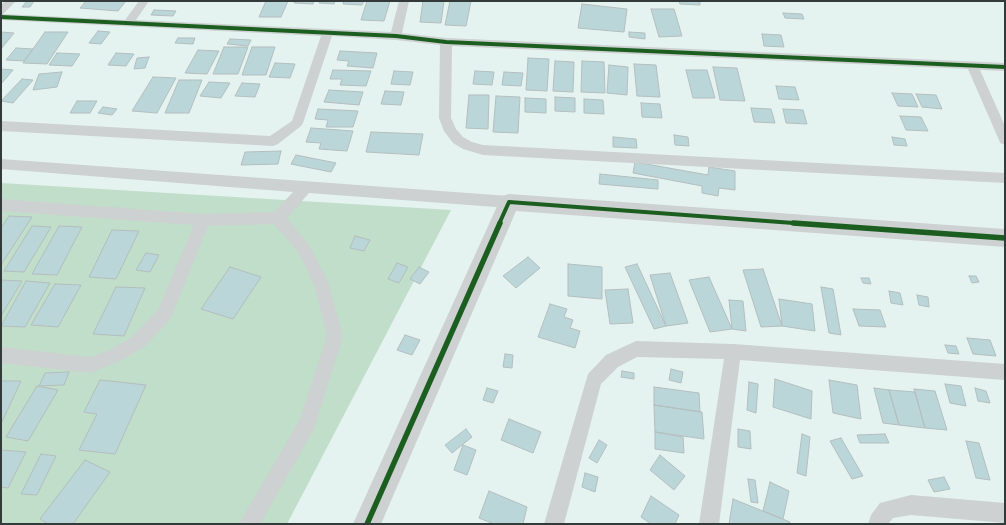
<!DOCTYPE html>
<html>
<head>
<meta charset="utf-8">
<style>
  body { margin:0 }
  #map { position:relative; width:1006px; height:525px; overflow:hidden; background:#e4f2f0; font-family:Lato,sans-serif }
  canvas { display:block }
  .frame { position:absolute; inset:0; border:2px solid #323b3a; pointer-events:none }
</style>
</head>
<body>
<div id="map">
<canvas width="1006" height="525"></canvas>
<div class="frame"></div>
</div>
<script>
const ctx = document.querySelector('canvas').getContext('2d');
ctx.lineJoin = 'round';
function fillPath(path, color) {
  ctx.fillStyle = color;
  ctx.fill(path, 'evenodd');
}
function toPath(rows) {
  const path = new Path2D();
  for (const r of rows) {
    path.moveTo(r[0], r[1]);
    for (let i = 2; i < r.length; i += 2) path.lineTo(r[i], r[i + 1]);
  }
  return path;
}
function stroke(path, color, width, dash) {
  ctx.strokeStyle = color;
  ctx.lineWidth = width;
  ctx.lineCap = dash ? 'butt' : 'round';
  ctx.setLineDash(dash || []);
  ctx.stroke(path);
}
fillPath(toPath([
  [1,183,451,210,287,524,1,524]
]), '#c0dec9');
const building = toPath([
  [27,1,34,1,30,7,22,7,27,1],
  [86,1,126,1,118,11,80,8,86,1],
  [266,1,288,1,281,17,259,17,266,1],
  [295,1,314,1,313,4,294,3,295,1],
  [320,1,335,1,334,4,319,3,320,1],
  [344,1,364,1,362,5,343,4,344,1],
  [367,1,390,1,384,21,361,20,367,1],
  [423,1,444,1,441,23,420,22,423,1],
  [450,1,471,1,466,26,445,25,450,1],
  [679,1,700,1,700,5,680,4,679,1],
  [582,4,627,9,624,32,578,28,582,4],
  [651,9,674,9,682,36,659,37,651,9],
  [154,10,176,11,173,16,151,15,154,10],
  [783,13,802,14,804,19,785,18,783,13],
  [98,31,110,32,101,44,89,43,98,31],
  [1,32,14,33,1,49,1,32],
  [45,32,68,32,47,64,23,63,45,32],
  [629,32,645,33,645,39,629,37,629,32],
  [762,34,781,35,784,47,764,46,762,34],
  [178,38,195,38,193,44,175,43,178,38],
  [230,39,251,40,248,46,227,44,230,39],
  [224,47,248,47,238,74,213,74,224,47],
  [252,47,275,47,266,75,242,75,252,47],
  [16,48,33,49,24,61,6,60,16,48],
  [198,50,219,51,207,74,185,73,198,50],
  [340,51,377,53,373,68,347,66,349,61,337,60,340,51],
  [57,53,80,54,72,66,49,65,57,53],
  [116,53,134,54,126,66,108,65,116,53],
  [149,57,145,68,134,69,137,58,149,57],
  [528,58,549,59,547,91,526,90,528,58],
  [555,61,574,62,573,92,553,91,555,61],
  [582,61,604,62,605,93,581,92,582,61],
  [275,63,295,64,290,78,269,77,275,63],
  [634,64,656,65,660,97,637,96,634,64],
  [609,65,628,67,627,95,607,93,609,65],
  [713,67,737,68,745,101,720,100,713,67],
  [1,69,13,70,1,84,1,69],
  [333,70,371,71,366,86,340,85,342,79,330,79,333,70],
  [686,70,707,70,715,98,693,98,686,70],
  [394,71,413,72,410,85,391,84,394,71],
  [475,71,494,72,492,85,473,84,475,71],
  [62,72,57,87,33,90,39,74,62,72],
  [504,72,523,73,521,86,502,85,504,72],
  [153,77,176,78,157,113,132,111,153,77],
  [22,79,33,80,13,103,1,101,22,79],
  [179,80,202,80,189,113,165,113,179,80],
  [209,82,230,83,221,98,200,96,209,82],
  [242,83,260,84,255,97,235,96,242,83],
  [776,86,795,87,799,100,779,99,776,86],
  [329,90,363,92,359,105,324,102,329,90],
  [385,91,404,92,401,105,381,104,385,91],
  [892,93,912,94,918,107,898,106,892,93],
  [916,94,936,95,942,109,922,107,916,94],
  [469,95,489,95,488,129,466,128,469,95],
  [496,96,520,97,518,133,493,132,496,96],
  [555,97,575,98,575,112,555,111,555,97],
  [525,98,546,99,546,113,525,112,525,98],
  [584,99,603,100,604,114,584,113,584,99],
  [77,101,97,101,90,113,70,113,77,101],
  [641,103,660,104,662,118,642,117,641,103],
  [103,107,117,109,112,115,98,113,103,107],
  [751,108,771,109,775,123,754,122,751,108],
  [318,109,358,111,353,127,326,127,328,120,315,119,318,109],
  [783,109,803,110,807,124,786,123,783,109],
  [900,116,921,117,928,131,906,130,900,116],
  [311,128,353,131,347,151,319,149,321,143,306,142,311,128],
  [371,132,423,134,419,155,366,152,371,132],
  [674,135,688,137,689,146,675,145,674,135],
  [613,137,636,139,637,148,613,147,613,137],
  [892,137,905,139,907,146,894,145,892,137],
  [281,151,278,164,241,165,245,152,281,151],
  [296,155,336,163,331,172,291,164,296,155],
  [635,162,708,175,709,167,735,171,735,190,719,188,718,196,702,193,702,186,633,173,635,162],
  [600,174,658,180,658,189,599,184,600,174],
  [9,216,32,217,1,265,1,228,9,216],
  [32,226,51,227,24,272,4,271,32,226],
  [59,226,82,227,57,275,32,274,59,226],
  [112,230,139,231,116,279,89,277,112,230],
  [355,236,370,240,364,251,350,248,355,236],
  [146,253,159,255,150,272,136,270,146,253],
  [528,257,540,268,516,288,503,276,528,257],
  [397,263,408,267,399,283,388,279,397,263],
  [568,264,602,267,602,299,568,296,568,264],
  [637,264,666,326,654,329,625,267,637,264],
  [230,267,261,277,233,319,201,309,230,267],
  [419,267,429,272,420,284,410,279,419,267],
  [763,269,782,326,761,327,743,270,763,269],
  [670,273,688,323,666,326,650,275,670,273],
  [969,276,976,276,979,282,972,283,969,276],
  [709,277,732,329,710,332,689,280,709,277],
  [861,278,869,278,871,284,863,283,861,278],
  [1,280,22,281,1,316,1,280],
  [26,281,50,283,25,327,1,326,26,281],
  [55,284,81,285,58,327,31,325,55,284],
  [116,287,145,288,124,336,93,334,116,287],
  [821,287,833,289,841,335,829,333,821,287],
  [628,289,633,323,610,324,605,290,628,289],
  [889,291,900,293,903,305,891,303,889,291],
  [917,295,928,297,929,307,919,305,917,295],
  [779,299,812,304,815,331,782,326,779,299],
  [729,300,743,301,746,331,732,329,729,300],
  [550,304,567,309,564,317,573,320,570,328,580,331,575,348,538,337,550,304],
  [853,309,880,310,886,327,859,326,853,309],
  [405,335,420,340,412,355,397,350,405,335],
  [967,338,990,340,996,356,973,354,967,338],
  [945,345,956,346,959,354,948,353,945,345],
  [505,354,513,355,512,368,503,367,505,354],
  [671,369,683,372,681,383,669,380,671,369],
  [622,371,634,373,634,379,621,377,622,371],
  [69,372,64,385,39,386,45,373,69,372],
  [775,379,812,391,811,419,773,407,775,379],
  [100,380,146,385,115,454,79,450,97,414,84,412,100,380],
  [829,380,857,385,861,419,833,413,829,380],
  [1,381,21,381,1,424,1,381],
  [749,382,758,384,756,413,747,410,749,382],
  [945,384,961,386,966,406,950,403,945,384],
  [37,386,58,390,28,441,6,437,37,386],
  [654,387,699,393,700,412,654,405,654,387],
  [487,388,498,391,493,403,483,400,487,388],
  [874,388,889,390,899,425,883,423,874,388],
  [975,388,986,391,990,403,978,401,975,388],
  [914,389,935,391,947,430,925,428,914,389],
  [889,390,915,392,925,428,899,425,889,390],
  [654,405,702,412,704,439,655,432,654,405],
  [509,419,541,432,533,453,501,440,509,419],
  [466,429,472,437,452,453,445,445,466,429],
  [738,429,750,431,751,449,738,447,738,429],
  [655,432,683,437,684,453,655,449,655,432],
  [802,434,810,437,806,476,797,473,802,434],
  [885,434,889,443,860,443,857,435,885,434],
  [841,438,863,476,852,479,830,441,841,438],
  [599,440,607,445,597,463,589,458,599,440],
  [966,441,979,443,990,480,976,478,966,441],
  [463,445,476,450,467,475,454,470,463,445],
  [1,450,26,452,8,488,1,487,1,450],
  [41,454,56,456,37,495,21,494,41,454],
  [660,455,685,476,674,490,650,470,660,455],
  [85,460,110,472,73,524,48,524,40,519,85,460],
  [585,473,598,477,595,492,582,487,585,473],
  [944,477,950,489,934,492,928,480,944,477],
  [748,479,755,480,758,503,751,502,748,479],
  [770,482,789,491,783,519,763,511,770,482],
  [489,491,527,507,523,524,494,524,479,518,489,491],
  [651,496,679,515,675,524,651,524,641,517,651,496],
  [733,499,790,522,790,524,729,524,733,499]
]);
fillPath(building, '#bbd6d8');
stroke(building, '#b4bebe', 1);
fillPath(toPath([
  [5,1,16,1,3,14,125,20,139,1,149,1,136,20,391,32,399,1,409,1,402,33,446,38,1005,63,1005,71,980,70,1005,126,1005,145,1000,143,999,140,968,69,452,46,451,118,456,129,463,137,472,142,483,145,1005,173,1005,183,483,155,463,149,453,143,444,131,439,118,440,45,396,40,332,36,303,123,301,126,278,144,273,146,1,131,1,121,270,136,292,121,321,36,1,20,1,5,5,1],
  [1,159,509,196,514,198,516,202,514,206,509,208,309,193,287,218,309,245,328,282,343,336,314,429,260,524,239,524,300,419,327,336,315,287,299,253,274,224,208,226,170,320,144,347,122,360,91,373,1,363,1,347,91,357,110,350,132,337,158,310,194,225,1,211,1,199,203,214,274,212,293,192,1,169,1,159],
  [636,341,733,344,1005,364,1005,380,740,360,719,524,699,524,724,359,637,357,618,367,601,384,564,524,544,524,588,374,606,355,636,341],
  [911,495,1005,503,1005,523,911,515,893,518,888,524,868,524,871,515,880,503,911,495]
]), '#cdd1d1');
fillPath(toPath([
  [509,194,1005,229,1005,247,516,211,381,524,353,524,499,202,502,196,509,194]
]), '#cdd1d1');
stroke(toPath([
  [1,17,396,36,446,42,1005,67],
  [499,224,509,202,807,224]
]), '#1b5e20', 4);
stroke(toPath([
  [793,223,1005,238],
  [367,524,500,223]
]), '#1b5e20', 5.5);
</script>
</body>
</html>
